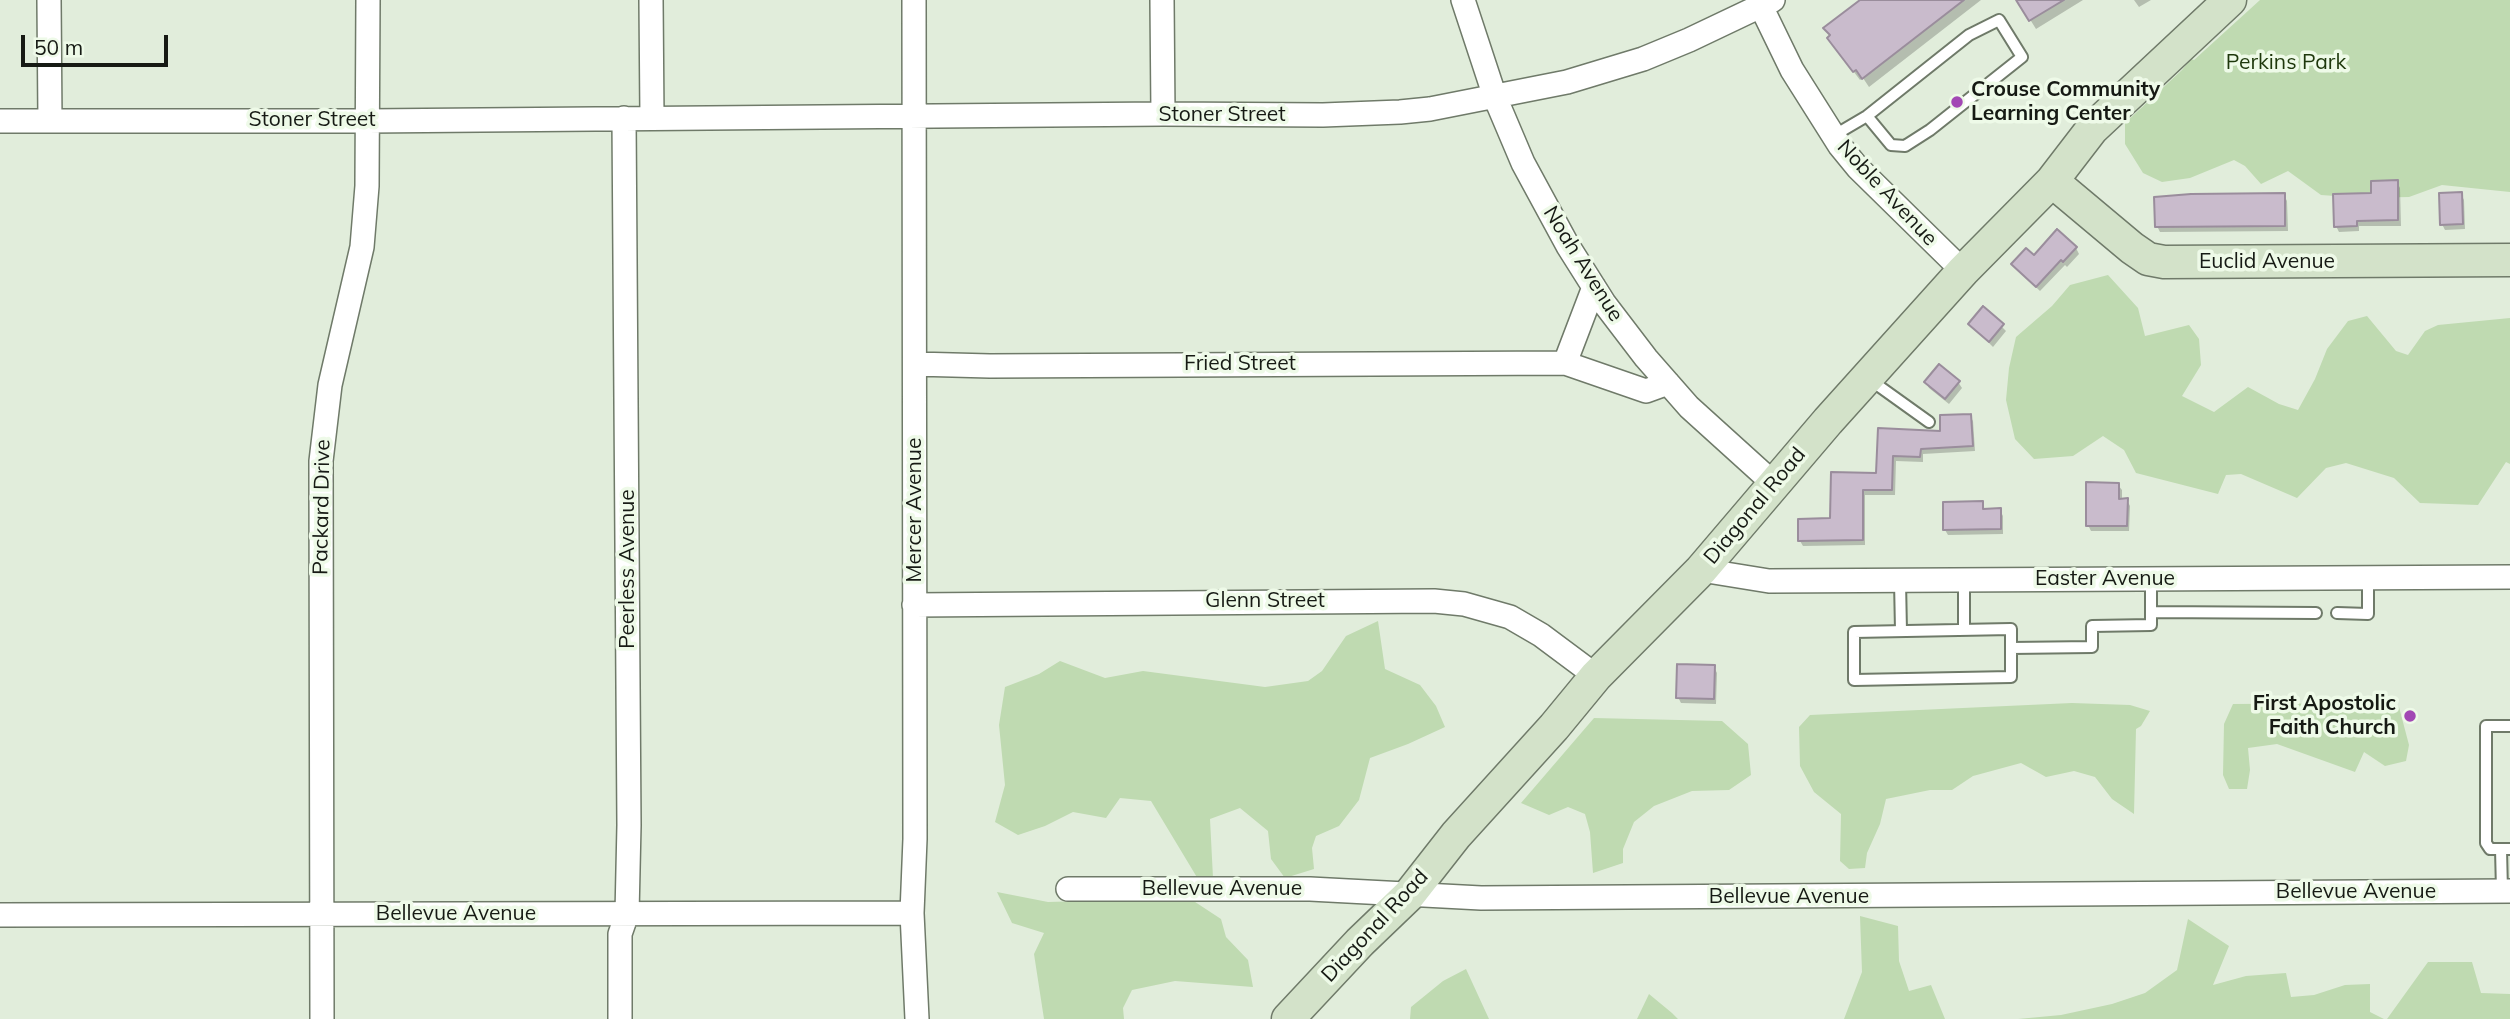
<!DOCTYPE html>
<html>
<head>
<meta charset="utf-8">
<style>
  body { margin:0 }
  #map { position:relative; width:2510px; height:1019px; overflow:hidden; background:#e1eddb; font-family:Mulish,sans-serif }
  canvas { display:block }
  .scale { position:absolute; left:21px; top:35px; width:147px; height:32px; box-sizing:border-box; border:4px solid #161a14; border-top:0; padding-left:9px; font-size:21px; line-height:24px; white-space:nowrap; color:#161a14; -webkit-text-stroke:5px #eefae8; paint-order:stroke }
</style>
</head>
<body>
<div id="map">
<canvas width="2510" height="1019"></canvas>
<div class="scale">50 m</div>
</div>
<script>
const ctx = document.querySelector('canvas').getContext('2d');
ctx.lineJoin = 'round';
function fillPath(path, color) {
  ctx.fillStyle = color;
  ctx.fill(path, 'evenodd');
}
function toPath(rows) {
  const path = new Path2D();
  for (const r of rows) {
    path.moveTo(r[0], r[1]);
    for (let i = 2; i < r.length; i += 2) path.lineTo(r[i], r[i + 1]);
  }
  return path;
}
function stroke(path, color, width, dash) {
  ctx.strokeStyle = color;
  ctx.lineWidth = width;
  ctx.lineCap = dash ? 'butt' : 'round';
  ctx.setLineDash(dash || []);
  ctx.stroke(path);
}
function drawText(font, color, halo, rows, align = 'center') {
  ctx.font = font + ' Mulish,sans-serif';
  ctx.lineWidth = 7;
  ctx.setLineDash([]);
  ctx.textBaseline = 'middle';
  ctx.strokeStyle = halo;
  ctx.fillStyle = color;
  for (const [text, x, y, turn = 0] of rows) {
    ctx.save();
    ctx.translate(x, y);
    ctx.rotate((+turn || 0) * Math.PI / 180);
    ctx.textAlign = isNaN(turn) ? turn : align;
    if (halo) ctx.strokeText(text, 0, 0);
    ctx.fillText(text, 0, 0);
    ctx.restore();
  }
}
fillPath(toPath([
  [2260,0,2510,0,2510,192,2442,185,2409,197,2364,198,2321,195,2288,171,2261,184,2245,166,2234,160,2190,178,2162,182,2143,173,2125,144,2125,123,2182,70,2191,59,2194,60],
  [2108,275,2138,308,2145,336,2189,325,2199,339,2201,365,2182,396,2214,412,2248,387,2279,404,2298,410,2315,379,2327,349,2348,321,2367,316,2396,351,2408,355,2425,331,2438,325,2510,318,2510,464,2506,462,2478,505,2420,503,2394,478,2346,463,2326,468,2297,498,2241,474,2226,475,2218,494,2136,473,2124,450,2103,436,2073,456,2034,459,2015,439,2006,400,2009,368,2016,337,2052,306,2070,285],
  [1378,621,1385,669,1420,685,1436,706,1445,727,1408,744,1370,758,1359,800,1339,826,1316,836,1312,848,1314,869,1285,878,1271,859,1268,831,1240,808,1210,819,1213,878,1198,879,1151,801,1120,798,1106,818,1073,812,1045,826,1018,835,995,822,1005,785,999,725,1005,687,1039,674,1060,661,1105,678,1143,671,1265,687,1308,681,1322,671,1346,636],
  [2072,703,2130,705,2150,711,2141,726,2136,729,2134,814,2112,799,2095,777,2074,771,2046,777,2021,763,1973,776,1952,790,1930,790,1886,799,1880,824,1867,853,1865,868,1849,869,1840,861,1841,814,1814,792,1800,766,1799,727,1810,715],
  [2382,703,2399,707,2409,745,2406,761,2385,766,2364,752,2355,772,2277,744,2248,748,2250,770,2247,789,2229,789,2223,775,2224,724,2233,704],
  [1594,718,1722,721,1748,744,1751,775,1729,790,1692,791,1654,806,1634,822,1623,849,1623,863,1593,873,1590,832,1585,814,1568,807,1549,815,1521,803],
  [997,892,1048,902,1189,898,1221,919,1226,937,1248,960,1253,987,1175,981,1132,990,1123,1008,1124,1019,1044,1019,1034,954,1044,933,1012,923],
  [1860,916,1898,926,1899,961,1909,991,1931,985,1945,1019,1844,1019,1862,972],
  [2188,919,2229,946,2213,985,2246,976,2286,973,2291,997,2314,995,2345,985,2370,984,2370,1012,2384,1019,2018,1019,2061,1015,2112,1004,2145,993,2177,970],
  [2428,962,2472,962,2481,993,2510,994,2510,1019,2387,1019],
  [1466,969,1489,1019,1410,1019,1411,1007,1443,981],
  [1649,994,1672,1013,1678,1019,1637,1019]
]), '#bfdab1');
fillPath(toPath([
  [1862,0,1981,0,1869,87,1863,78,1860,80,1835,47,1826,28],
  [2018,0,2083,0,2036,29],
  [2134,0,2151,0,2139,7],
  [2397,182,2400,188,2401,226,2359,226,2359,231,2339,232,2336,226,2373,195],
  [2461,194,2464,200,2465,229,2445,230,2442,224],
  [2284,195,2287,201,2288,231,2160,232,2157,226],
  [2076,248,2079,254,2067,267,2065,265,2040,291,2013,265,2034,257],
  [1983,308,2006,331,1993,347,1970,324],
  [1926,382,1958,382,1962,388,1949,404,1929,388],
  [1970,416,1973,421,1975,451,1923,454,1923,462,1896,461,1895,495,1865,495,1865,545,1803,546,1800,541,1832,520,1877,475,1879,429,1942,432],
  [2118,485,2122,490,2122,500,2127,500,2130,506,2129,531,2091,531,2088,525],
  [1982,502,1985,510,2000,510,2003,516,2003,534,1948,535,1945,530],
  [1714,667,1717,673,1716,704,1681,703,1678,697]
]), '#0003');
const building = toPath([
  [1860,0,1964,0,1862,79,1856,70,1853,72,1827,38,1830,35,1823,28,1860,0],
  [2016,0,2064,0,2029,21,2016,0],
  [2398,180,2398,220,2357,221,2357,226,2334,227,2333,194,2371,193,2371,181,2398,180],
  [2462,192,2463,224,2440,225,2439,193,2462,192],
  [2285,193,2285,226,2155,227,2154,197,2191,194,2285,193],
  [2057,229,2077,247,2063,262,2061,260,2036,287,2011,264,2026,248,2034,255,2057,229],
  [1983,306,2004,324,1989,342,1968,324,1983,306],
  [1939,364,1960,381,1945,399,1924,382,1939,364],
  [1971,414,1973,446,1921,449,1920,457,1893,456,1892,490,1863,490,1863,540,1798,541,1798,519,1830,518,1831,472,1876,473,1878,428,1940,431,1940,415,1971,414],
  [2086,482,2119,483,2119,499,2128,498,2127,526,2086,526,2086,482],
  [1983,501,1983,509,2001,508,2001,529,1943,530,1943,502,1983,501],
  [1677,664,1715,665,1714,699,1676,698,1677,664]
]);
fillPath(building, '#c9bbcc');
stroke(building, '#9a8d9c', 2);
const lane = toPath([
  [1833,136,1867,116,1969,35,1999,20,2022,57,1930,130,1905,146,1891,145,1867,116],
  [1869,379,1929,422],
  [1964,580,1964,630],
  [1900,581,1901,631],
  [2151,612,2316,613],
  [2337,613,2368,614,2368,578],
  [2011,629,2011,677,1854,680,1854,632,2011,629],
  [2011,648,2092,647,2092,626,2151,625,2151,579],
  [2510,726,2486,726,2486,843,2490,849,2510,849],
  [2501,849,2502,891]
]);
const street = toPath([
  [49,0,50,121],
  [651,0,652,118],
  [914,0,915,839,912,913,917,1019],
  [1162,0,1163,114],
  [1463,0,1495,97,1523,163,1568,246,1604,303,1646,358,1689,407,1773,483],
  [1758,0,1792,70,1840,146,1858,168,1963,271],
  [0,121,368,121,1163,114,1323,115,1400,112,1430,109,1567,82,1643,59,1689,40,1773,0],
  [1565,363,1594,287],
  [915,364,990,366,1565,363,1646,391,1668,383],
  [1701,570,1769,581,2510,577],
  [914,605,1434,601,1464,604,1510,617,1541,635,1596,676],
  [1068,889,1310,889,1481,898,2510,891],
  [0,915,912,913],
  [322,1019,321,461,330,385,362,247,367,186,368,0],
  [620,1019,620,934,627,914,629,825,624,118]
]);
const secondary = toPath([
  [2052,181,2132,248,2148,259,2164,262,2510,260],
  [1288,1019,1360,942,1409,895,1456,835,1554,727,1596,676,1701,570,1828,421,1963,271,2052,181,2092,129,2230,0]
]);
stroke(lane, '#6f7a69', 14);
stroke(street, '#6f7a69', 26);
stroke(secondary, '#6f7a69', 35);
stroke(lane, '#fff', 10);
stroke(street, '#fff', 23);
stroke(secondary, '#d3e2c9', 32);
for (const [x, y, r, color] of [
  [1957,102,7,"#a248b4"],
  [2410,716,7,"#a248b4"]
]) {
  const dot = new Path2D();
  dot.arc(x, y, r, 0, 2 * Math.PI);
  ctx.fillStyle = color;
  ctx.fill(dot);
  stroke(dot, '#eefae8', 2.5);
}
drawText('21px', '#1e380c', '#eefae8', [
  ["Perkins Park",2286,63]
]);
drawText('bold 21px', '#161a14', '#eefae8', [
  ["Crouse Community",1971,90],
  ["Learning Center",1971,114],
  ["First Apostolic",2396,704,"right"],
  ["Faith Church",2396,728,"right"]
], 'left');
drawText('21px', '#161a14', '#eefae8', [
  ["Stoner Street",1222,115],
  ["Stoner Street",312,120],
  ["Noble Avenue",1887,193,47],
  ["Euclid Avenue",2267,262],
  ["Noah Avenue",1583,264,58],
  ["Fried Street",1240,364],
  ["Diagonal Road",1755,506,-50],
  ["Packard Drive",322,507,-89],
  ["Mercer Avenue",915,510,-90],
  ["Peerless Avenue",628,569,-90],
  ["Easter Avenue",2105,579],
  ["Glenn Street",1265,601],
  ["Bellevue Avenue",1222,889],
  ["Bellevue Avenue",2356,892],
  ["Bellevue Avenue",1789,897],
  ["Bellevue Avenue",456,914],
  ["Diagonal Road",1375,926,-47]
]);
</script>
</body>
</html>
